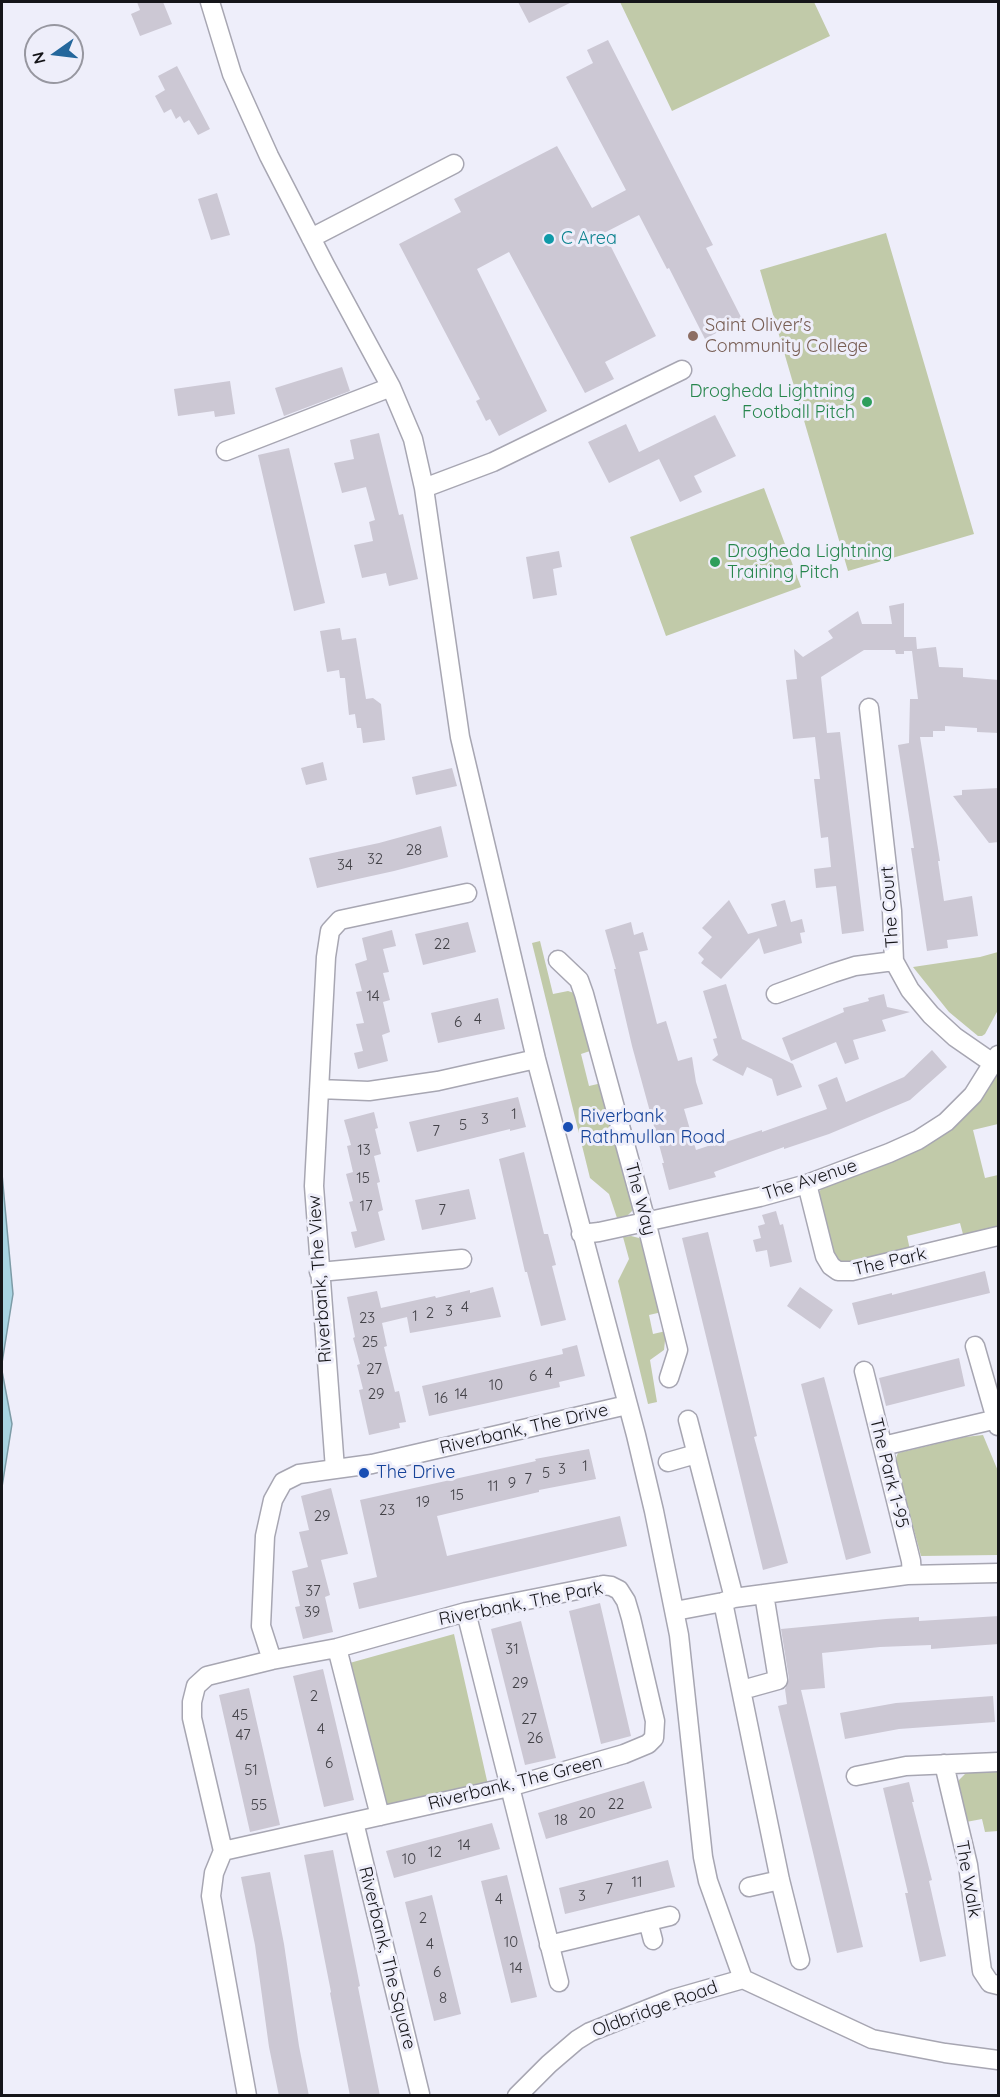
<!DOCTYPE html>
<html>
<head>
<meta charset="utf-8">
<style>
  body { margin:0 }
  #map { position:relative; width:1000px; height:2097px; overflow:hidden; background:#eeeefa; font-family:Quicksand,sans-serif }
  canvas { display:block }
  .frame { position:absolute; inset:0; border:3px solid #151519; pointer-events:none }
  .north { position:absolute; left:24px; top:24px; width:60px; height:60px; box-sizing:border-box; background:#eeeefa; border:2px solid #9797a0; border-radius:50%; rotate:256deg; font-size:16px; font-weight:700; line-height:24px; text-align:center; color:#151519 }
  .north::after { content:''; display:block; margin:auto; width:21px; height:27px; background:#24679c; clip-path:polygon(50% 0,100% 100%,50% 72%,0 100%) }
</style>
</head>
<body>
<div id="map">
<canvas width="1000" height="2097"></canvas>
<div class="frame"></div>
<div class="north">N</div>
</div>
<script>
const ctx = document.querySelector('canvas').getContext('2d');
ctx.lineJoin = 'round';
function fillPath(path, color) {
  ctx.fillStyle = color;
  ctx.fill(path, 'evenodd');
}
function toPath(rows) {
  const path = new Path2D();
  for (const r of rows) {
    path.moveTo(r[0], r[1]);
    for (let i = 2; i < r.length; i += 2) path.lineTo(r[i], r[i + 1]);
  }
  return path;
}
function stroke(path, color, width, dash) {
  ctx.strokeStyle = color;
  ctx.lineWidth = width;
  ctx.lineCap = dash ? 'butt' : 'round';
  ctx.setLineDash(dash || []);
  ctx.stroke(path);
}
function drawText(font, color, halo, rows, align = 'center') {
  ctx.font = font + ' Quicksand,sans-serif';
  ctx.lineWidth = 6;
  ctx.setLineDash([]);
  ctx.textBaseline = 'middle';
  ctx.strokeStyle = halo;
  ctx.fillStyle = color;
  for (const [text, x, y, turn = 0] of rows) {
    ctx.save();
    ctx.translate(x, y);
    ctx.rotate((+turn || 0) * Math.PI / 180);
    ctx.textAlign = isNaN(turn) ? turn : align;
    if (halo) ctx.strokeText(text, 0, 0);
    ctx.fillText(text, 0, 0);
    ctx.restore();
  }
}
fillPath(toPath([
  [620,2,814,2,830,36,672,111],
  [886,233,974,534,848,571,760,270],
  [764,488,801,587,666,636,630,537],
  [540,941,553,994,568,991,577,994,593,1050,581,1054,589,1086,602,1083,634,1209,627,1216,617,1218,609,1194,590,1178,532,943],
  [998,952,998,1010,985,1034,982,1036,978,1036,949,1012,913,967,980,957],
  [996,1075,998,1078,998,1124,973,1130,985,1178,998,1175,998,1229,964,1238,960,1223,907,1236,910,1250,850,1265,840,1263,830,1253,818,1199,819,1192,822,1188,890,1161],
  [631,1236,639,1238,645,1242,662,1312,649,1315,653,1334,666,1331,664,1350,650,1360,657,1402,648,1404,618,1281,629,1259,623,1237],
  [983,1435,998,1471,998,1555,921,1556,895,1460,898,1453,965,1437],
  [454,1634,488,1785,385,1808,346,1664],
  [998,1770,998,1831,985,1832,982,1819,966,1822,958,1786,959,1780,967,1772]
]), '#c1caa9');
const water = toPath([
  [2,1174,13,1294,2,1363,2,1174],
  [2,1371,12,1424,2,1487,2,1371]
]);
fillPath(water, '#a8d4e2');
stroke(water, '#7c9ba6', 1.5);
fillPath(toPath([
  [137,2,163,2,172,24,140,36,131,14,140,10],
  [518,2,572,2,529,23],
  [608,40,713,245,706,248,742,319,705,339,669,268,667,269,639,215,604,233,656,336,605,362,614,379,585,393,509,252,477,269,547,411,499,436,490,419,486,421,476,401,480,399,399,244,461,212,454,199,557,146,592,208,626,190,566,77,593,63,587,50],
  [177,66,210,129,198,135,189,120,184,123,180,116,176,119,171,109,164,113,155,96,165,90,158,76],
  [217,193,230,235,211,240,198,199],
  [342,367,350,391,284,416,275,388],
  [230,381,235,414,215,417,214,411,178,416,174,389],
  [715,415,736,456,694,476,702,492,680,502,659,459,609,483,588,442,626,424,639,452],
  [379,433,399,515,403,514,418,579,389,586,386,573,362,578,354,545,373,541,369,522,375,520,366,487,342,493,334,463,354,459,350,440],
  [289,448,325,603,294,611,258,455],
  [559,551,562,567,553,569,557,595,533,599,526,557],
  [904,603,904,637,916,637,917,649,936,647,939,667,963,668,963,677,999,680,999,733,977,732,977,728,945,726,945,731,933,731,933,737,920,737,940,861,938,861,944,901,972,896,978,936,947,940,948,948,927,951,911,848,914,848,898,745,909,743,910,699,918,699,912,651,904,651,904,654,896,654,895,650,864,650,821,677,827,733,840,732,864,931,842,934,836,886,816,888,814,869,831,867,828,837,821,838,814,779,820,779,815,737,793,739,786,680,797,679,794,649,803,657,833,638,828,631,858,611,862,624,892,624,889,606],
  [340,628,342,640,356,638,366,699,373,698,381,704,385,740,363,743,361,728,357,728,355,714,349,715,345,678,340,678,339,670,327,672,320,631],
  [323,762,327,780,306,785,301,768],
  [452,768,457,786,416,795,412,777],
  [999,788,999,842,989,843,953,796,962,795,962,790],
  [441,826,448,857,394,871,317,888,309,858,379,843],
  [729,900,748,934,777,926,771,904,785,900,791,922,802,919,805,932,800,933,802,943,764,954,759,938,721,979,701,963,704,959,698,953,712,937,702,928],
  [468,922,476,952,423,965,415,934],
  [631,922,634,935,643,932,648,950,639,952,657,1024,666,1021,678,1061,692,1057,696,1082,703,1104,684,1109,696,1150,714,1144,714,1146,762,1130,762,1132,827,1109,818,1085,837,1077,846,1102,904,1077,932,1050,947,1067,910,1100,829,1134,784,1149,784,1147,714,1172,716,1177,669,1190,662,1163,664,1163,632,1046,614,969,616,969,605,930],
  [392,930,396,946,383,949,389,972,383,973,390,1000,383,1002,390,1032,382,1035,388,1061,358,1069,354,1053,363,1051,356,1024,364,1023,356,992,362,991,355,964,367,960,362,938],
  [726,984,742,1039,793,1064,802,1087,777,1096,772,1079,747,1067,743,1076,712,1060,718,1055,713,1039,717,1038,703,991],
  [884,994,887,1007,910,1012,882,1020,886,1031,853,1040,859,1059,845,1064,836,1042,791,1061,782,1038,844,1012,843,1008,869,1001,868,998],
  [498,998,505,1029,438,1043,431,1013],
  [518,1097,526,1127,510,1131,510,1129,417,1152,409,1122],
  [374,1112,378,1128,375,1129,381,1154,374,1156,380,1182,377,1183,383,1210,378,1212,385,1240,355,1248,351,1232,357,1231,349,1202,353,1201,346,1174,353,1172,347,1146,351,1145,344,1120],
  [524,1152,544,1234,548,1234,556,1265,552,1266,566,1320,541,1326,527,1272,525,1272,499,1159],
  [469,1189,476,1219,422,1230,415,1200],
  [776,1211,780,1225,783,1224,792,1262,770,1267,767,1250,756,1252,753,1240,761,1238,758,1226,765,1224,762,1215],
  [708,1232,757,1436,754,1437,788,1563,763,1570,682,1238],
  [985,1271,990,1293,858,1325,852,1303,892,1293,892,1295],
  [493,1287,501,1317,410,1333,407,1317,382,1323,387,1346,384,1347,395,1392,399,1391,406,1422,399,1423,400,1428,369,1435,359,1390,363,1389,357,1365,360,1364,353,1338,355,1337,347,1297,377,1291,381,1308,435,1296,436,1298,470,1290,470,1293],
  [800,1287,833,1310,820,1329,787,1306],
  [577,1345,585,1376,559,1382,560,1387,429,1416,422,1386,563,1354,562,1349],
  [959,1358,965,1386,886,1406,879,1378],
  [824,1377,871,1553,846,1560,801,1384],
  [589,1449,596,1479,539,1490,539,1492,437,1516,447,1556,620,1516,627,1546,359,1609,353,1583,377,1577,360,1500,536,1461,535,1459],
  [331,1488,348,1554,321,1560,330,1595,325,1597,333,1632,303,1639,295,1607,300,1606,292,1571,308,1567,299,1532,309,1530,301,1496],
  [600,1603,631,1736,601,1744,569,1611],
  [999,1616,999,1644,931,1649,931,1645,880,1647,822,1653,825,1688,801,1690,863,1947,837,1953,778,1706,787,1704,785,1689,789,1679,781,1629,886,1619,919,1617,919,1621],
  [521,1621,556,1758,525,1765,491,1629],
  [323,1669,354,1800,324,1807,293,1676],
  [249,1688,280,1825,250,1832,219,1695],
  [993,1696,995,1722,899,1729,845,1739,840,1713,896,1703],
  [644,1781,652,1808,546,1839,538,1813],
  [909,1782,914,1802,912,1802,932,1880,929,1881,946,1956,920,1962,905,1893,908,1893,883,1788],
  [492,1823,500,1849,394,1878,386,1851],
  [333,1850,360,1986,358,1987,380,2096,350,2096,330,1993,331,1992,304,1855],
  [668,1860,675,1887,565,1914,559,1888],
  [270,1872,284,1944,299,2046,309,2096,279,2096,269,2047,255,1945,241,1877],
  [507,1875,537,1997,511,2003,481,1881],
  [432,1895,461,2014,434,2021,405,1902]
]), '#ccc8d4');
const minor = toPath([
  [210,2,232,74,269,156,325,265,391,387,413,439,424,488,460,737,536,1059,636,1435,654,1511,679,1635,703,1857,708,1881,743,1979,872,2039,945,2053,998,2060],
  [311,238,454,164],
  [226,451,391,387],
  [424,488,493,462,682,370],
  [869,708,892,911,894,961,910,990,931,1015,955,1037,994,1064],
  [558,960,579,980,584,994,646,1221,678,1350,669,1378],
  [776,994,833,973,855,966,894,961],
  [319,1089,369,1091,438,1081,536,1059],
  [807,1184,825,1256,831,1266,838,1271,852,1271,998,1236],
  [581,1234,599,1232,760,1197,807,1184,889,1153,918,1140,946,1122,973,1095,998,1055],
  [319,1272,462,1259],
  [975,1346,998,1426],
  [864,1371,911,1561,912,1575],
  [688,1420,734,1598],
  [883,1446,997,1419],
  [668,1462,696,1454],
  [335,1469,314,1186,326,957,330,931,340,920,467,893],
  [603,1585,611,1586,619,1590,626,1601,631,1618,655,1721,654,1738,648,1744,624,1754,509,1787,223,1851,192,1718,192,1702,196,1686,207,1676,272,1660,337,1648,466,1612,603,1585],
  [723,1602,780,1880,800,1960],
  [675,1611,723,1602,734,1598,907,1575,998,1573],
  [466,1612,559,1982],
  [337,1648,380,1816],
  [272,1660,261,1626,265,1536,273,1500,283,1482,299,1474,372,1464,627,1405],
  [742,1690,778,1680,764,1594],
  [944,1764,968,1865,982,1971,990,1983,998,1985],
  [856,1776,906,1766,998,1762],
  [354,1822,420,2094],
  [223,1851,214,1873,211,1896,247,2096],
  [749,1887,780,1880],
  [648,1921,653,1940],
  [549,1945,670,1916],
  [517,2096,549,2064,577,2040,590,2032,673,1999,743,1979]
]);
stroke(minor, '#a7a6b2', 21);
stroke(minor, '#fff', 18);
for (const [x, y, r, color] of [
  [549,239,6,"#0f9aa8"],
  [693,336,6,"#8d6e63"],
  [867,402,6,"#2e9e5b"],
  [715,562,6,"#2e9e5b"],
  [568,1127,6,"#1a4fb4"],
  [364,1473,6,"#1a4fb4"]
]) {
  const dot = new Path2D();
  dot.arc(x, y, r, 0, 2 * Math.PI);
  ctx.fillStyle = color;
  ctx.fill(dot);
  stroke(dot, '#eeeefa', 2);
}
drawText('15px', '#434248', null, [
  ["28",414,850],
  ["32",375,859],
  ["34",345,865],
  ["22",442,944],
  ["14",373,996],
  ["4",478,1019],
  ["6",458,1022],
  ["1",514,1114],
  ["3",485,1119],
  ["5",463,1125],
  ["7",436,1131],
  ["13",364,1150],
  ["15",363,1178],
  ["17",366,1206],
  ["7",442,1210],
  ["4",465,1307],
  ["3",449,1311],
  ["2",430,1313],
  ["1",415,1316],
  ["23",367,1318],
  ["25",370,1342],
  ["27",374,1369],
  ["4",549,1373],
  ["6",533,1376],
  ["10",496,1385],
  ["29",376,1394],
  ["14",461,1394],
  ["16",441,1398],
  ["1",585,1466],
  ["3",562,1469],
  ["5",546,1473],
  ["7",528,1479],
  ["9",512,1483],
  ["11",493,1486],
  ["15",457,1495],
  ["19",423,1502],
  ["23",387,1510],
  ["29",322,1516],
  ["37",313,1591],
  ["39",312,1612],
  ["31",512,1649],
  ["29",520,1683],
  ["2",314,1696],
  ["45",240,1715],
  ["27",529,1719],
  ["4",321,1729],
  ["47",243,1735],
  ["26",535,1738],
  ["6",329,1763],
  ["51",251,1770],
  ["22",616,1804],
  ["55",259,1805],
  ["20",587,1813],
  ["18",561,1820],
  ["14",464,1845],
  ["12",435,1852],
  ["10",409,1859],
  ["11",637,1882],
  ["7",609,1889],
  ["3",582,1896],
  ["4",499,1899],
  ["2",423,1918],
  ["10",511,1942],
  ["4",430,1944],
  ["14",516,1968],
  ["6",437,1972],
  ["8",443,1998]
]);
drawText('18px', '#0d838f', '#eeeefa', [
  ["C Area",561,239]
], 'left');
drawText('18px', '#785e54', '#eeeefa', [
  ["Saint Oliver's",705,326],
  ["Community College",705,347]
], 'left');
drawText('18px', '#27864d', '#eeeefa', [
  ["Drogheda Lightning",855,392],
  ["Football Pitch",855,413],
  ["Drogheda Lightning",727,552,"left"],
  ["Training Pitch",727,573,"left"]
], 'right');
drawText('18px', '#151519', '#eeeefa', [
  ["The Court",890,907,-94],
  ["The Avenue",810,1180,-18],
  ["The Way",640,1199,75],
  ["The Park",890,1262,-13],
  ["Riverbank, The View",320,1279,-94],
  ["Riverbank, The Drive",524,1429,-13],
  ["The Park 1-95",889,1473,76],
  ["Riverbank, The Park",521,1604,-11],
  ["Riverbank, The Green",515,1783,-14],
  ["The Walk",968,1879,80],
  ["Riverbank, The Square",387,1958,76],
  ["Oldbridge Road",655,2009,-20]
]);
drawText('18px', '#164399', '#eeeefa', [
  ["Riverbank",580,1117],
  ["Rathmullan Road",580,1138],
  ["The Drive",376,1473]
], 'left');
</script>
</body>
</html>
